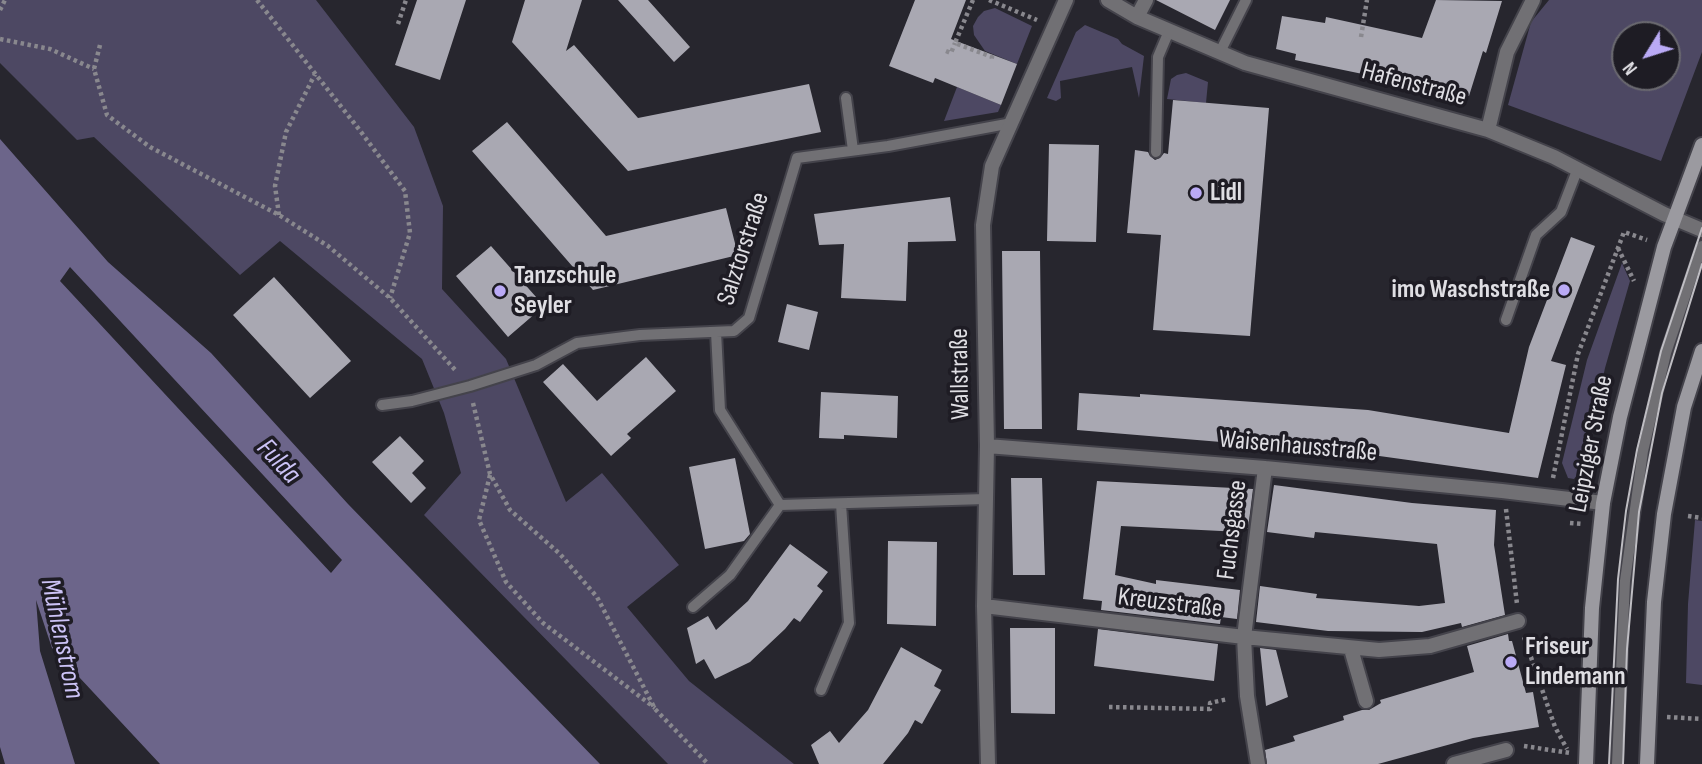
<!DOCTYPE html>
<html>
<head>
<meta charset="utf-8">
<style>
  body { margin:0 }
  #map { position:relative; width:1702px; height:764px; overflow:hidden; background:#27262e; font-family:"Sofia Sans Condensed",sans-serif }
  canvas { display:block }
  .north { position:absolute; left:1611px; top:21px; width:70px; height:70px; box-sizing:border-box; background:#1e1c24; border:2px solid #6b6a70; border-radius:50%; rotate:232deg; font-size:19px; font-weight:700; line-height:28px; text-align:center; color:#dfdee3 }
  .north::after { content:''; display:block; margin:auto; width:24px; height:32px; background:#baaaf6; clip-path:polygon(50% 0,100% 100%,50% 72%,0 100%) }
</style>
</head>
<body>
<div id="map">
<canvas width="1702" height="764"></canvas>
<div class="north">N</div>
</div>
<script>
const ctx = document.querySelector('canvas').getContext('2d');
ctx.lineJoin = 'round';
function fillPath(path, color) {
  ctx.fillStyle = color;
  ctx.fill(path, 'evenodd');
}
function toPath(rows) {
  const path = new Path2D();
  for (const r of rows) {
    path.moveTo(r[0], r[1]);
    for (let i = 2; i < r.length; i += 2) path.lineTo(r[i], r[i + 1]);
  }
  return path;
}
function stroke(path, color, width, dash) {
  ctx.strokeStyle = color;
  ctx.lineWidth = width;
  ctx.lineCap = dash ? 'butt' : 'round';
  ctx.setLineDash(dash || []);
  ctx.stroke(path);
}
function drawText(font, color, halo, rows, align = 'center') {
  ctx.font = font + ' "Sofia Sans Condensed",sans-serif';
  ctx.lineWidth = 7;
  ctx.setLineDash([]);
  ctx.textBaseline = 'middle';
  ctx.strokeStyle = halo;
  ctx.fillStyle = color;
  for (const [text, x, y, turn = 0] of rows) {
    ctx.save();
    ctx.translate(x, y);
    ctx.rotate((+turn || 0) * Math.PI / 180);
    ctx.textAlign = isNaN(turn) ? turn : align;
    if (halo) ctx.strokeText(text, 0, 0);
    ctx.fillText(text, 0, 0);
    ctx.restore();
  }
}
fillPath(toPath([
  [0,0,316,0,414,127,443,206,442,289,506,359,566,502,602,473,679,565,627,607,689,681,794,764,668,764,424,515,461,473,444,413,422,359,280,241,240,275,94,137,77,140,0,63],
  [1549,0,1702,0,1702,52,1661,161,1508,105,1531,22],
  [1625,35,1667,35,1667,77,1625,77],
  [995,8,1032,26,1017,64,985,51,974,35,973,26,978,17,984,11],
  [1085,25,1118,39,1122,44,1144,56,1139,98,1132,67,1060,81,1061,98,1056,101,1047,98,1076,32],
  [1186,73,1208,82,1206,103,1167,99,1171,79,1177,75],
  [957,87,1001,105,998,112,944,121],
  [1622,263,1630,281,1605,368,1583,467,1574,479,1568,478,1562,463,1587,360],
  [1695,520,1702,521,1702,685,1686,683,1688,604]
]), '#4d4863');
fillPath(toPath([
  [0,139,108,262,211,353,348,504,600,764,160,764,52,648,36,600,40,651,75,764,5,764,0,747],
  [70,267,342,560,331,573,60,281]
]), '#6c658a');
fillPath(toPath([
  [417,0,466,0,440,80,395,65],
  [525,0,582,0,566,51,574,45,638,118,809,84,821,132,628,171,512,42],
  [618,0,648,0,690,47,674,62],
  [915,0,966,0,951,39,1017,64,1001,105,935,78,933,83,889,66],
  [1156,0,1230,0,1215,30],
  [1436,0,1502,1,1486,53,1483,51,1469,96,1295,60,1296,54,1276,49,1282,16,1325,23,1326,17,1422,38],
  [1173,100,1269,108,1250,336,1153,330,1161,235,1127,233,1135,150,1148,152,1150,156,1155,160,1160,158,1164,153,1168,154],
  [507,122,606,236,726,208,738,255,593,290,472,151],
  [1049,144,1099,145,1096,242,1047,241],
  [950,197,956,241,908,242,906,301,841,298,844,244,819,245,814,214],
  [1571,237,1595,246,1551,361,1566,365,1538,478,1365,454,1077,430,1079,393,1140,397,1140,394,1368,410,1509,433,1529,347],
  [491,246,544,306,508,337,456,276],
  [1002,251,1040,251,1042,429,1004,429],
  [274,277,351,361,310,398,233,315],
  [787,304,818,312,809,350,778,342],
  [646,357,676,391,627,434,631,438,611,456,543,382,563,364,597,401],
  [821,392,898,396,897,438,844,435,844,439,819,438],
  [400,436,424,461,412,473,426,488,411,503,372,462],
  [735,458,750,534,744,541,705,549,689,467],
  [1011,478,1042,478,1045,575,1013,575],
  [1097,481,1253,489,1248,529,1241,529,1241,532,1121,526,1115,575,1156,584,1156,580,1240,590,1237,619,1221,617,1220,624,1101,610,1102,601,1083,599],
  [1274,485,1412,503,1496,510,1494,545,1505,615,1462,627,1461,623,1422,632,1328,631,1256,622,1260,586,1317,594,1316,598,1419,606,1445,603,1437,544,1315,532,1314,538,1267,532],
  [888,541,937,542,936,626,887,624],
  [790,544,828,572,817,586,823,591,800,622,794,618,785,629,750,662,715,679,704,659,696,664,687,628,708,616,716,630,748,601],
  [1010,628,1055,628,1055,714,1011,713],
  [1098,629,1218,644,1214,681,1094,666],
  [1508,634,1509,641,1512,641,1526,693,1533,692,1539,727,1473,738,1378,764,1267,764,1265,750,1295,741,1293,736,1344,720,1343,716,1362,710,1369,710,1381,703,1380,700,1474,672,1467,646],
  [901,647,942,670,934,686,941,690,922,724,915,720,908,733,883,764,819,764,811,745,830,731,839,743,868,710],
  [1260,648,1276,650,1288,697,1266,706]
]), '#a9a8b2');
const lane = toPath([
  [1220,52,1246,0],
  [846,98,853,150],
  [1156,152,1158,57,1169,31],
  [1506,320,1536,235,1561,212,1578,168],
  [382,405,412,401,470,386,536,365,577,343,640,335,734,331,749,318,797,158,888,146,1012,123],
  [780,505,986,499],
  [693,607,730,575,780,505,720,410,716,332],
  [821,690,849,623,841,504],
  [1617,764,1625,581,1643,451,1666,353,1702,246]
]);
const street = toPath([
  [1108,0,1137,17,1245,63,1488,130,1554,157,1664,214,1702,230],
  [1137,17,1146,0],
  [1488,130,1507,52,1533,0],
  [987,446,1265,468,1502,491,1603,503],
  [984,606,1244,637,1379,650,1430,646,1518,621],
  [1351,649,1366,701],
  [988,764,984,606,987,446,983,225,992,166,1066,0],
  [1258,764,1247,696,1244,637,1265,468],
  [1454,764,1506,750]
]);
const secondary = toPath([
  [1586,764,1592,608,1603,503,1620,417,1664,247,1702,145],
  [1647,764,1654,602,1664,514,1684,407,1702,351]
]);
stroke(lane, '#44434b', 14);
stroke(street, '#44434b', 18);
stroke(secondary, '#44434b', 18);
stroke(toPath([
  [257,0,358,128,405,191,410,233,390,298],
  [973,0,955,43,992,57,991,60],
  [989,0,1037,20],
  [0,10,5,0],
  [398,24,406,0],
  [1361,37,1367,0],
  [0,39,50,49,94,69],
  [100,45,94,69,107,115,150,147,279,215,328,246,390,298,457,372],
  [946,51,951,53,955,43],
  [279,215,275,186,286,132,315,74],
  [1618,248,1634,281],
  [473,403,490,474,510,510,560,554,597,597,655,709,708,764],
  [490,475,479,520,506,582,543,623,655,708],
  [1553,478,1578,354,1624,232,1647,240],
  [1506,509,1517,604],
  [1688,516,1702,518],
  [1570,523,1583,524],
  [1524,637,1555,727,1567,749],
  [1109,707,1210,709,1210,703,1228,699],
  [1667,717,1702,719],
  [1524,746,1570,753]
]), '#89888e', 4.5, [3.5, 3.5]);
stroke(lane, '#717074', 10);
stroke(street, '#717074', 14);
stroke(secondary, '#9b9aa0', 14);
stroke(toPath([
  [1609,764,1618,579,1626,511,1637,450,1661,351,1702,228],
  [1623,764,1627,649,1639,512,1662,393,1702,264]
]), '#bfbec3', 2);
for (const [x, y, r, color] of [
  [1196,193,7,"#baaaf6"],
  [1564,290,7,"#baaaf6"],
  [500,291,7,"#baaaf6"],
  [1511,662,7,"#baaaf6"]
]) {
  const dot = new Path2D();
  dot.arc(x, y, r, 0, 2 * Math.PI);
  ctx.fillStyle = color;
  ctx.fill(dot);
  stroke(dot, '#1e1c24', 2.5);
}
drawText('26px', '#dfdee3', '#1e1c24', [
  ["Hafenstraße",1414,85,15],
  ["Salztorstraße",744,249,-72],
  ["Wallstraße",961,374,-91],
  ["Leipziger Straße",1592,444,-79],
  ["Waisenhausstraße",1298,447,5],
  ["Fuchsgasse",1233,530,-83],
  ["Kreuzstraße",1170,604,7]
]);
drawText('bold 26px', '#dfdee3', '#1e1c24', [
  ["Lidl",1210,193],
  ["Tanzschule",514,276],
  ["Seyler",514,306],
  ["imo Waschstraße",1550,290,"right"],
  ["Friseur",1525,647],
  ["Lindemann",1525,677]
], 'left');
drawText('italic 28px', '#ccc3f6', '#1e1c24', [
  ["Fulda",278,462,47],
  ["Mühlenstrom",61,639,78]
]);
</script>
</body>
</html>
